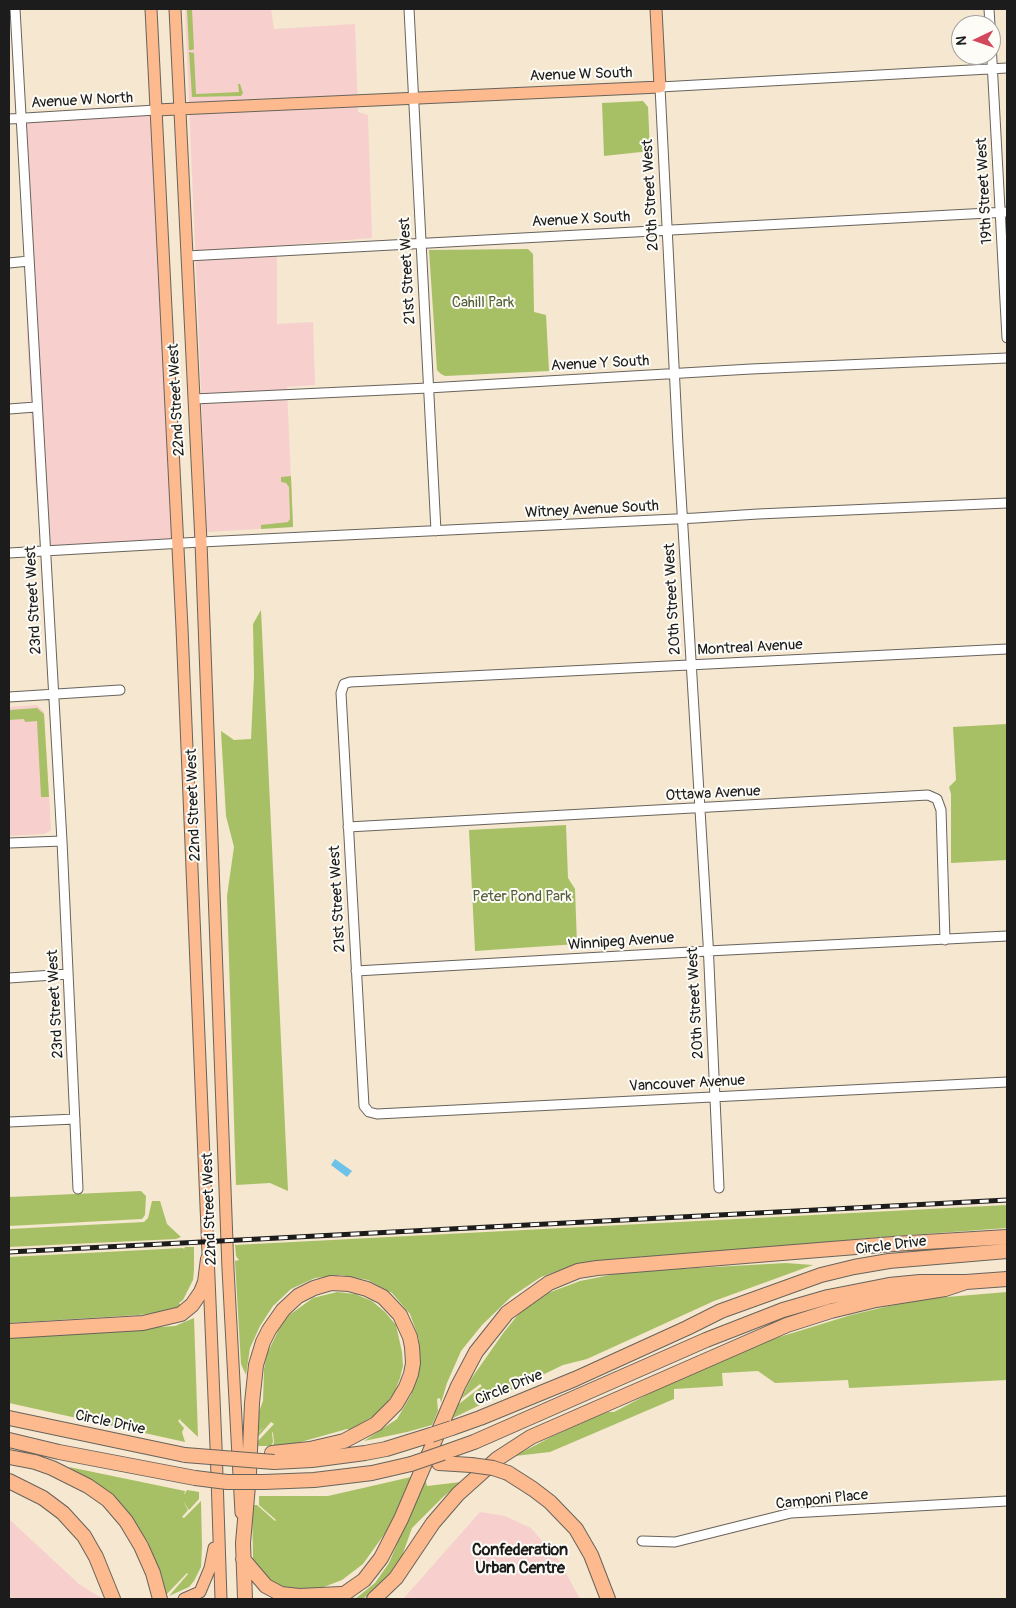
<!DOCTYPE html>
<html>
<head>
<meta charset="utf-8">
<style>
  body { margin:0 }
  #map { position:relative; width:1016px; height:1608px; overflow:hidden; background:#f5e7d0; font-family:Pangolin,sans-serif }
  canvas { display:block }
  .frame { position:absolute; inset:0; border:10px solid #1c1c1c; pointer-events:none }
  .north { position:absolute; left:951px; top:15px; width:50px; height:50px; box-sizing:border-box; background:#fdfcf7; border:1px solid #a3a29f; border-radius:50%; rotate:267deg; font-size:14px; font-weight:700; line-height:20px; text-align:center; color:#1c1c1c }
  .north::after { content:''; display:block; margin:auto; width:18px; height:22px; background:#d1495b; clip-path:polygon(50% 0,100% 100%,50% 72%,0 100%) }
</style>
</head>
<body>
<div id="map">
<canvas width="1016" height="1608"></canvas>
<div class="frame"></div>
<div class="north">N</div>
</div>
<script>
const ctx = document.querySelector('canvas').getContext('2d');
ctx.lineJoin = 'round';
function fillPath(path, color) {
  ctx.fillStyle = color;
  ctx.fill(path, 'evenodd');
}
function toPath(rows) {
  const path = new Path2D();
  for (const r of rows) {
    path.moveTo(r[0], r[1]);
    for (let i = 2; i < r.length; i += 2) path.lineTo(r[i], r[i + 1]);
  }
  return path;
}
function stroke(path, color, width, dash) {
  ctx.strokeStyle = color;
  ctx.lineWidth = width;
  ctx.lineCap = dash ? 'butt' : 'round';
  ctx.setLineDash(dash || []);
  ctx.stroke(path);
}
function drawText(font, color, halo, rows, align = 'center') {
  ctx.font = font + ' Pangolin,sans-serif';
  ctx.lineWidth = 4;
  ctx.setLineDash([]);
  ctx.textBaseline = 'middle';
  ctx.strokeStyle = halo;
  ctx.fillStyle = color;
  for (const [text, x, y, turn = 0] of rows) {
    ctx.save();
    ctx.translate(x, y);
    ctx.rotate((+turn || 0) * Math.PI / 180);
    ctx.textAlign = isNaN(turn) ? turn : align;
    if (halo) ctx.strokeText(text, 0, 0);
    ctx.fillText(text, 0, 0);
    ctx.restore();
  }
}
fillPath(toPath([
  [185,9,271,9,274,29,355,24,358,112,368,115,372,238,277,246,277,324,313,322,315,385,287,387,293,527,207,532],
  [156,110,178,544,45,551,35,480,27,335,29,261,20,191,21,118],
  [37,705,44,712,51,828,50,831,44,834,9,836,9,707],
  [480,1512,505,1516,531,1528,560,1562,580,1599,403,1599],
  [9,1519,79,1584,103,1599,9,1599]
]), '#f7d0ce');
fillPath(toPath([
  [187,9,192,9,194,49,192,50,189,50],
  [189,52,194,53,196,94,239,92,238,84,240,84,243,93,241,96,192,97],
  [643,101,648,107,650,151,604,156,602,103],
  [528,249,533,254,534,312,546,315,549,371,445,376,441,374,437,370,429,250],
  [291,476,293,527,261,529,261,525,288,522,290,519,289,487,286,483,281,482,281,477],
  [261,610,288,1191,270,1183,236,1185,227,896,234,847,226,816,221,731,234,740,251,739,254,676,253,624],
  [37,708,44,714,49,797,41,797,37,721,25,722,24,719,9,720,9,710],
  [1007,724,1007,860,951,863,951,794,949,787,956,780,953,727],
  [566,825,568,878,575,889,577,944,475,951,469,830],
  [141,1191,146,1196,145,1215,142,1219,9,1226,9,1197],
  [152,1201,160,1201,167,1224,181,1237,176,1239,9,1247,9,1229,144,1222,148,1218],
  [1007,1205,1007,1228,869,1238,781,1247,625,1258,576,1264,541,1277,511,1297,482,1325,461,1351,447,1383,441,1403,440,1398,437,1399,438,1411,432,1425,407,1432,364,1441,397,1419,411,1395,420,1365,419,1339,410,1314,392,1293,368,1280,341,1275,315,1278,291,1289,273,1306,260,1326,250,1348,246,1375,241,1364,235,1261,239,1260,236,1256,235,1245],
  [185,1247,194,1247,194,1270,193,1280,183,1300,179,1303,181,1307,163,1312,138,1315,9,1323,9,1257,183,1248,184,1249],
  [786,1263,813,1265,714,1301,587,1359,563,1365,453,1418,459,1404,482,1386,480,1384,461,1399,471,1379,504,1332,521,1311,548,1293,580,1281,615,1274,660,1270],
  [337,1292,355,1294,372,1301,385,1312,396,1325,402,1352,403,1366,400,1378,394,1393,385,1405,375,1415,350,1430,347,1429,297,1443,273,1446,274,1442,273,1433,272,1432,273,1442,271,1446,257,1446,257,1442,274,1424,271,1422,256,1439,257,1434,264,1427,257,1433,258,1414,263,1401,264,1369,267,1354,280,1327,288,1316,313,1298],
  [1007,1292,1007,1380,849,1388,848,1380,775,1383,758,1371,722,1373,723,1386,674,1389,674,1399,550,1452,515,1456,551,1437,593,1418,608,1412,614,1412,656,1390,773,1339,851,1315,889,1306,935,1298],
  [194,1318,198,1437,180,1420,181,1418,178,1421,184,1428,182,1432,185,1442,9,1403,9,1337,175,1326],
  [69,1467,185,1491,184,1495,187,1490,199,1492,199,1499,189,1510,183,1501,188,1510,182,1517,184,1518,201,1501,202,1546,201,1567,194,1581,189,1587,169,1596,188,1574,187,1573,165,1596,148,1542,117,1500],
  [411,1477,388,1529,363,1564,342,1580,313,1591,284,1590,263,1578,253,1559,252,1505,257,1505,275,1521,276,1520,259,1505,259,1496,328,1496],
  [425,1478,427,1486,461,1482,443,1497,412,1528,402,1556,388,1576,363,1599,355,1599,375,1583,389,1563]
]), '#a7c065');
fillPath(toPath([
  [335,1159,352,1171,347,1177,331,1165]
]), '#6cc2e9');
const minor = toPath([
  [15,9,62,841,78,1189],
  [409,9,436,531],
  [989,9,990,25],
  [991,43,1007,338],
  [9,119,156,110],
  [187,256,1007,212],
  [9,263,29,261],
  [194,399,428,388,751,369,1007,358],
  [9,409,36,407],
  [9,553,201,542,696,518,758,514,1007,503],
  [1007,649,350,682,344,684,341,693,364,1106,369,1112,377,1114,1007,1082],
  [9,697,120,690],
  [348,827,928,795,937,799,941,810,945,940],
  [9,843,62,841],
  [356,971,708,951,1007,936],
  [9,978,68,974],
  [9,1122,75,1119],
  [719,1188,708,942,678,445,660,87,1007,68],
  [642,1541,675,1542,791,1513,1007,1501]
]);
const major = toPath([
  [151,9,182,628,216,1446,221,1599],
  [175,9,201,542,228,1269,241,1513],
  [156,110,660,87,656,9],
  [184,1599,200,1592,210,1568,214,1548]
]);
const highway = toPath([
  [9,1331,143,1323,181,1314,192,1305,201,1292,205,1282,208,1259],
  [9,1418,185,1455],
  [452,1428,480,1418,575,1379,687,1328,721,1311,821,1275,854,1267,889,1261,1007,1251],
  [9,1440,59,1452,195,1478],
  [443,1453,474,1442,706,1340,783,1310,828,1297,889,1285,920,1282,966,1282,1007,1279],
  [9,1457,35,1462,52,1468,88,1486,108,1500,126,1521,141,1546,153,1573,160,1599],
  [274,1462,312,1460,365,1453,386,1449,431,1435],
  [439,1463,471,1465],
  [508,1473,533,1489,550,1502,576,1529,591,1555,608,1599],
  [9,1481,43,1498,63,1513,73,1524,84,1536,96,1557,113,1599],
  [264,1482,314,1480,372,1473,411,1464],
  [243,1559,266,1586,281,1594,299,1596,341,1594],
  [245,1599,243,1543,249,1474,252,1403,256,1365,263,1342,269,1330,283,1310,298,1296,314,1288,331,1283,349,1284,367,1289,383,1297,400,1315,410,1337,412,1347,413,1363,411,1374,406,1387,396,1404,376,1424,344,1441,310,1449,272,1453],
  [331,1599,344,1594,364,1580,381,1558,401,1519,458,1386,476,1352,507,1313,549,1283,578,1271,597,1268,893,1244,1007,1237],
  [374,1599,396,1578,433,1523,458,1494,497,1459,531,1437,787,1325,831,1311,876,1300,945,1289,966,1282]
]);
stroke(minor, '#68635b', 11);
stroke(major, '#68635b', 13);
stroke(highway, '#68635b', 16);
stroke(minor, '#fff', 9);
stroke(major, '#fcba8e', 11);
stroke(highway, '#fcba8e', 14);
const rail = toPath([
  [9,1252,1007,1200]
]);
stroke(rail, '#1c1c1c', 5);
stroke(rail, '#fdfcf7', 3, [9]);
const highwayBridge = toPath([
  [431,1435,452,1428],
  [185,1455,274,1462],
  [411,1464,443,1453],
  [471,1465,493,1468,508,1473],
  [195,1478,227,1482,264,1482]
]);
stroke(highwayBridge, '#68635b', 16, []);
stroke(highwayBridge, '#fcba8e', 14);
drawText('15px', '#1c1c1c', '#fdfcf7', [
  ["Avenue W South",581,75,-2],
  ["Avenue W North",82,101,-3],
  ["19th Street West",985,191,-93],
  ["20th Street West",651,195,-93],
  ["Avenue X South",581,220,-3],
  ["21st Street West",408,271,-93],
  ["Avenue Y South",600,364,-3],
  ["22nd Street West",177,400,-93],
  ["Witney Avenue South",592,510,-3],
  ["20th Street West",673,599,-93],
  ["23rd Street West",34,600,-93],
  ["Montreal Avenue",750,648,-3],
  ["Ottawa Avenue",713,794,-3],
  ["22nd Street West",194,805,-92],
  ["21st Street West",338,899,-93],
  ["Winnipeg Avenue",621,942,-4],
  ["20th Street West",696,1003,-93],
  ["23rd Street West",56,1004,-93],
  ["Vancouver Avenue",687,1084,-3],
  ["22nd Street West",210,1209,-92],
  ["Circle Drive",891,1246,-7],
  ["Circle Drive",509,1388,-22],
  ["Circle Drive",110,1423,12],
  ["Camponi Place",822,1500,-6]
]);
drawText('15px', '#545e39', '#fdfcf7', [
  ["Cahill Park",483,303],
  ["Peter Pond Park",522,897]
]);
drawText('bold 16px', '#1c1c1c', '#fdfcf7', [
  ["Confederation",520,1551],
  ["Urban Centre",520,1569]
]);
</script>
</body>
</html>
